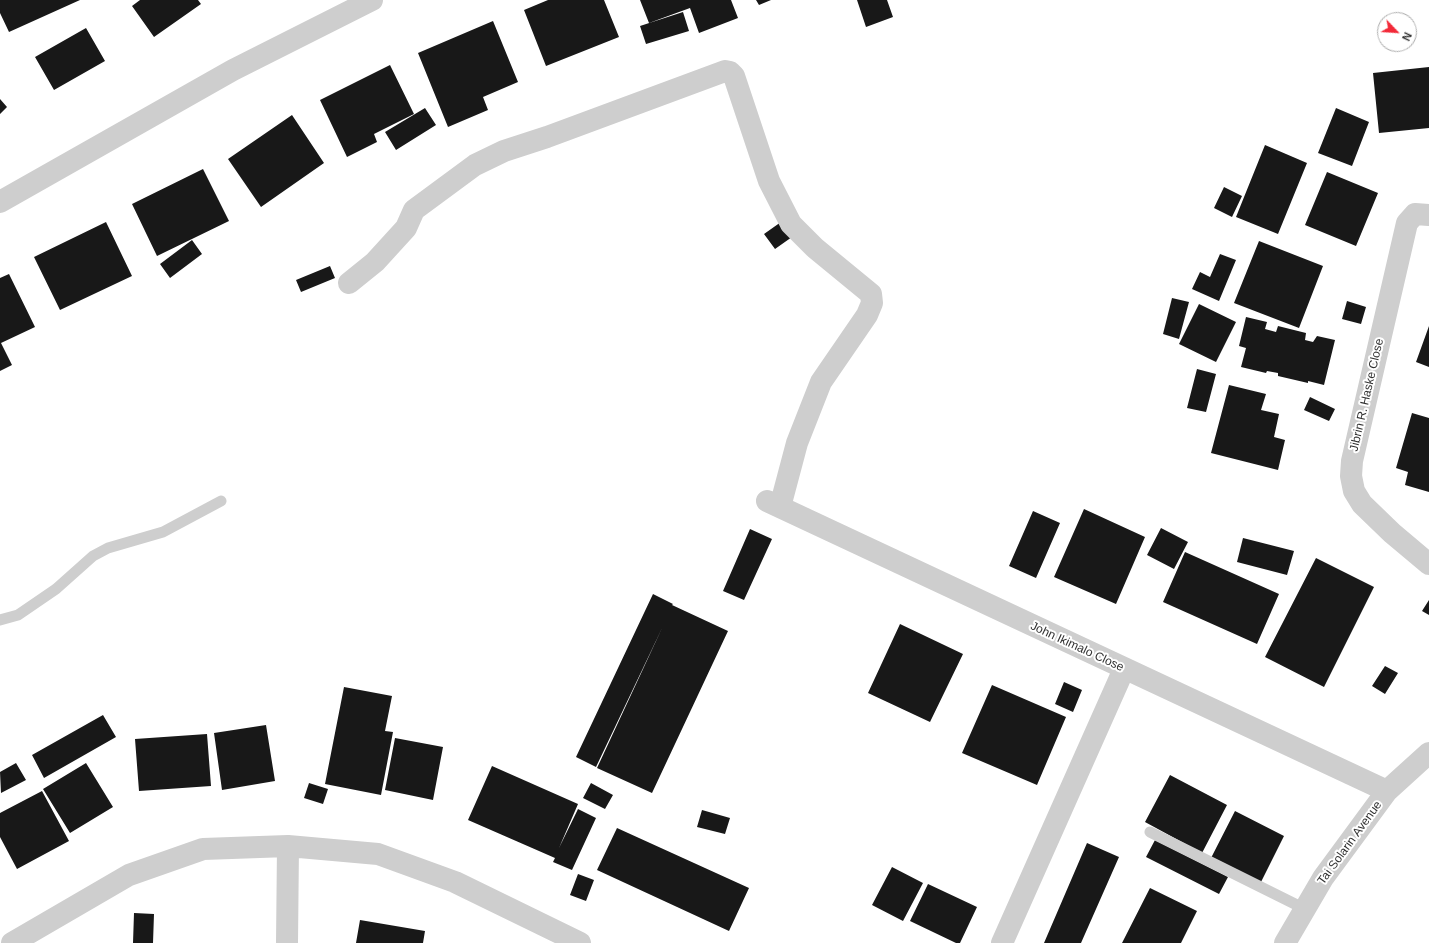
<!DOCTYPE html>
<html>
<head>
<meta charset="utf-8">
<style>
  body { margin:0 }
  #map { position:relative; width:1429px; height:943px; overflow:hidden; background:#fff; font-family:Arial,sans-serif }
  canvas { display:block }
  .north { position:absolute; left:1377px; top:12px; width:40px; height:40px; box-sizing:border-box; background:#fff; border:1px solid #adadad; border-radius:50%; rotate:115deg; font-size:11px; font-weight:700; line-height:16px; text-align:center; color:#313131 }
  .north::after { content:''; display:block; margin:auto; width:14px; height:18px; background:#f22938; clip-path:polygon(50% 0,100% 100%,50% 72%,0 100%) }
</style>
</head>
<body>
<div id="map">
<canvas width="1429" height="943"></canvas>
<div class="north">N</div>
</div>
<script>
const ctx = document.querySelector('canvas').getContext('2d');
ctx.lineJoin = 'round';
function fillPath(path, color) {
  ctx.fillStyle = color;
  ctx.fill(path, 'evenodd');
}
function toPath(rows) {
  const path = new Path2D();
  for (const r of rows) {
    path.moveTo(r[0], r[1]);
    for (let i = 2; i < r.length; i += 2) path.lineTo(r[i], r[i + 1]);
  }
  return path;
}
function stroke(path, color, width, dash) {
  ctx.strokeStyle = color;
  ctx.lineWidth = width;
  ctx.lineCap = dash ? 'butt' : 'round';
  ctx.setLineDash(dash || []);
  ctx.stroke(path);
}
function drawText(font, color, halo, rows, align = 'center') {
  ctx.font = font + ' Arial,sans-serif';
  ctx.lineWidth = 4;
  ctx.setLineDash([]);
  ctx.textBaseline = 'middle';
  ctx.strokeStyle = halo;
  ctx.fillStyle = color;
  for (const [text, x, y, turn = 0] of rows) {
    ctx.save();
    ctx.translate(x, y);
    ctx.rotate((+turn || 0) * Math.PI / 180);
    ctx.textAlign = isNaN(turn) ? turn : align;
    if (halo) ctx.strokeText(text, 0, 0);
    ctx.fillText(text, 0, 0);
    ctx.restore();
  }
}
fillPath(toPath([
  [0,0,80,0,9,32,0,13],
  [140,0,198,0,201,4,154,37,132,6],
  [548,0,604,0,619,37,546,66,524,10],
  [640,0,731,0,738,18,699,33,690,8,649,23],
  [756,0,771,0,759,5],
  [857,0,887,0,893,17,866,27],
  [683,12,689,31,646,44,640,26],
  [493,21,518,82,483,97,488,110,448,127,418,53],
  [86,28,105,61,54,90,35,57],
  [390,65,414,114,374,134,377,142,347,157,320,100],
  [1429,67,1429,128,1379,133,1373,73],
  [0,99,7,107,0,114],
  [425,108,436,125,396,150,385,132],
  [1336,108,1369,122,1352,166,1318,153],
  [292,115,324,163,261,207,228,159],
  [1265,145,1307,163,1278,234,1236,217],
  [203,169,229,221,157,256,132,204],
  [1327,172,1378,193,1356,246,1305,225],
  [1224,187,1242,196,1232,217,1214,208],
  [106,222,132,276,60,310,34,257],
  [781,222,792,237,775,249,764,234],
  [192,240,202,254,170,278,160,264],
  [1259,241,1323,266,1299,328,1234,303],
  [1220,254,1236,260,1219,301,1192,289,1200,272,1210,277],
  [330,266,335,278,301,292,296,280],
  [9,274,35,327,1,343,12,365,0,371,0,278],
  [1172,298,1189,302,1179,339,1163,334],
  [1347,301,1366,307,1361,324,1342,319],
  [1199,304,1236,322,1216,362,1179,344],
  [1246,317,1267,322,1265,329,1276,332,1278,326,1306,333,1305,340,1313,342,1317,336,1335,340,1324,385,1308,381,1308,383,1278,376,1278,373,1267,371,1266,373,1241,367,1246,348,1239,346],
  [1429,326,1429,367,1416,362],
  [1197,369,1216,374,1206,412,1187,408],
  [1229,385,1266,394,1261,410,1279,414,1274,437,1285,440,1278,470,1211,453],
  [1310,397,1335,409,1329,421,1304,410],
  [1412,413,1429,418,1429,492,1405,485,1408,472,1396,468],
  [1084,509,1145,537,1116,604,1054,577],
  [1033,511,1060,523,1036,578,1009,566],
  [1161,528,1188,542,1174,569,1147,555],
  [750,529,772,539,744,600,723,591],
  [1243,538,1294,551,1287,575,1237,562],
  [1185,552,1279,594,1257,644,1163,602],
  [1316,558,1374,587,1324,687,1265,657],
  [653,594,673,604,672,605,728,631,652,793,597,768,663,626,596,767,576,757],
  [1429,600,1429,615,1422,611],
  [900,624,963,654,930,722,868,693],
  [1385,666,1398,673,1385,694,1372,686],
  [1064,682,1082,690,1073,712,1055,704],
  [992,685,1066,717,1037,785,962,753],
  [344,687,392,696,385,731,393,732,381,795,325,784],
  [103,715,116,737,44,778,32,755],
  [266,725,275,781,222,790,214,733],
  [207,734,211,786,139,791,135,739],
  [395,738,443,747,433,800,385,790],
  [16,763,26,780,1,793,0,772],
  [86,763,113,807,70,833,43,789],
  [492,766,578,804,559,848,578,809,596,818,572,870,553,862,555,858,468,820],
  [1170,775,1227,805,1202,853,1145,822],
  [309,783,328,789,323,804,304,798],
  [591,783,613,795,605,809,583,798],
  [42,791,69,841,17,869,0,837,0,813],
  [702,810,730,818,725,834,697,827],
  [1235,811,1284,836,1260,884,1211,858],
  [617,828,749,888,729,931,597,870],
  [1155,840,1228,877,1219,894,1146,857],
  [1087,843,1119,857,1081,943,1044,943],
  [892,867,923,883,903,921,872,905],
  [578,874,594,880,586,901,570,895],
  [928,884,977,907,960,943,956,943,910,921],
  [1150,888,1197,911,1181,943,1122,943],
  [134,913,154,914,153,943,133,943],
  [360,920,425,931,423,943,356,943]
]), '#181818');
stroke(toPath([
  [0,620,18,615,56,589,93,556,108,548,163,532,221,501],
  [1150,832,1305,909]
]), '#cecece', 11);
stroke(toPath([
  [0,202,233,70,372,0],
  [1429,215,1415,214,1407,223,1352,461,1351,476,1354,491,1362,504,1392,533,1429,564],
  [349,283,375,262,406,228,414,210,475,165,504,151,547,137,725,71,730,72,734,76,769,181,791,224,815,248,871,294,872,303,867,315,821,382,797,443,780,507],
  [767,501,1387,791],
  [12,943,129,875,203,849,288,846,378,854,455,882,580,943],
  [287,943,288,846],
  [1002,943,1124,669],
  [1285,943,1323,878,1387,791,1429,753]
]), '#cecece', 22);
drawText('12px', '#313131', '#fff', [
  ["Jibrin R. Haske Close",1367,395,-77],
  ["John Ikimalo Close",1077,647,25],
  ["Tai Solarin Avenue",1350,843,-54]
]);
</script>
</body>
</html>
